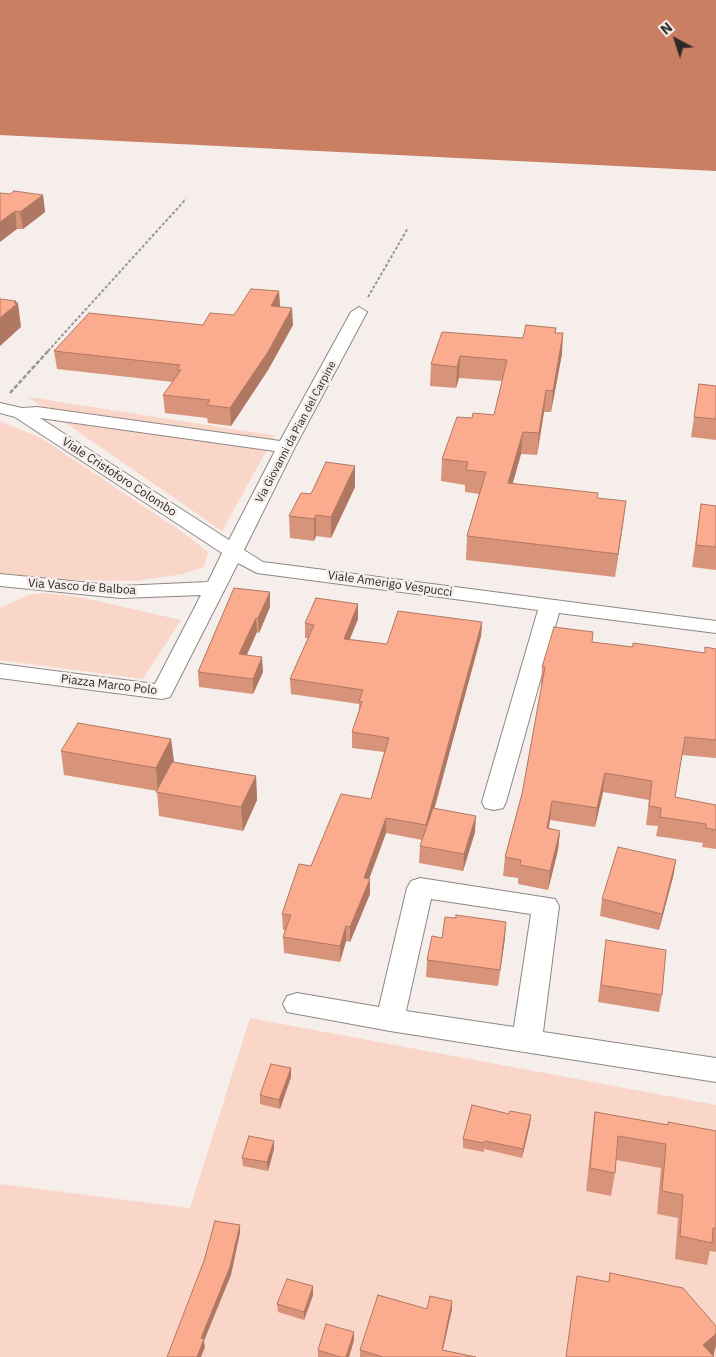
<!DOCTYPE html>
<html>
<head>
<meta charset="utf-8">
<style>
  body { margin:0 }
  #map { position:relative; width:716px; height:1357px; overflow:hidden; background:#f5eeeb; font-family:"IBM Plex Sans",sans-serif }
  canvas { display:block }
  .north { position:absolute; left:651px; top:15px; width:50px; height:50px; -webkit-text-stroke:4px #f5eeeb; paint-order:stroke; rotate:320deg; font-size:14px; font-weight:700; line-height:20px; text-align:center; color:#2c2928 }
  .north::after { content:''; display:block; margin:auto; width:18px; height:22px; background:#2c2928; clip-path:polygon(50% 0,100% 100%,50% 72%,0 100%) }
</style>
</head>
<body>
<div id="map">
<canvas width="716" height="1357"></canvas>
<div class="north">N</div>
</div>
<script>
const ctx = document.querySelector('canvas').getContext('2d');
ctx.lineJoin = 'round';
function fillPath(path, color) {
  ctx.fillStyle = color;
  ctx.fill(path, 'evenodd');
}
function toPath(rows) {
  const path = new Path2D();
  for (const r of rows) {
    path.moveTo(r[0], r[1]);
    for (let i = 2; i < r.length; i += 2) path.lineTo(r[i], r[i + 1]);
  }
  return path;
}
function stroke(path, color, width, dash) {
  ctx.strokeStyle = color;
  ctx.lineWidth = width;
  ctx.lineCap = dash ? 'butt' : 'round';
  ctx.setLineDash(dash || []);
  ctx.stroke(path);
}
function drawText(font, color, halo, rows, align = 'center') {
  ctx.font = font + ' "IBM Plex Sans",sans-serif';
  ctx.lineWidth = 5;
  ctx.setLineDash([]);
  ctx.textBaseline = 'middle';
  ctx.strokeStyle = halo;
  ctx.fillStyle = color;
  for (const [text, x, y, turn = 0] of rows) {
    ctx.save();
    ctx.translate(x, y);
    ctx.rotate((+turn || 0) * Math.PI / 180);
    ctx.textAlign = isNaN(turn) ? turn : align;
    if (halo) ctx.strokeText(text, 0, 0);
    ctx.fillText(text, 0, 0);
    ctx.restore();
  }
}
fillPath(toPath([
  [28,397,265,434,275,435,222,531],
  [0,421,43,439,185,534,208,552,204,567,183,574,137,581,62,580,0,573],
  [46,593,84,598,181,620,143,679,0,660,0,608,28,595],
  [250,1018,716,1105,716,1357,0,1357,0,1184,190,1208]
]), '#fad6c9');
fillPath(toPath([
  [0,0,716,0,716,171,0,135]
]), '#ca7f62');
const street = toPath([
  [359,307,367,312,295,447,244,550,263,562,716,621,716,633,559,613,506,802,503,808,494,810,485,808,482,802,538,610,257,573,238,563,170,697,162,699,0,678,0,664,155,684,201,595,121,598,0,586,0,574,121,586,208,582,222,553,15,417,0,413,0,403,22,408,37,407,280,441,351,312,359,307],
  [40,418,275,451,229,540,40,418],
  [420,878,555,899,559,906,543,1032,716,1058,716,1082,390,1031,287,1012,283,1004,287,996,297,993,379,1007,407,888,411,881,420,878],
  [431,899,531,914,514,1027,406,1011,431,899]
]);
stroke(street, '#8e8885', 2);
stroke(toPath([
  [368,297,408,228],
  [48,351,186,199]
]), '#9a9593', 2, [3, 2]);
stroke(toPath([
  [10,393,49,350]
]), '#9a9593', 2.5, [4.5, 2]);
fillPath(street, '#fff');
fillPath(toPath([
  [10,194,43,195,45,212,23,229,17,229],
  [279,291,280,307,293,325,268,370,231,426,208,423,207,418,165,413,163,395,173,382,57,369,54,351,203,325,234,315],
  [556,328,556,333,562,354,551,412,544,412,537,455,521,454,513,483,597,498,623,524,615,577,466,560,467,536,479,494,465,492,465,485,441,481,442,459,472,418,494,415,502,381,459,378,456,388,430,386,431,364,523,338],
  [699,384,716,386,716,440,691,437],
  [355,466,355,487,331,538,316,536,314,541,290,538,289,516,311,494],
  [701,504,716,506,716,570,692,567],
  [234,588,270,607,259,633,257,632,247,655,263,672,253,694,199,687,198,672],
  [358,619,350,639,387,644,482,622,481,636,434,808,475,832,463,871,419,863,420,846,422,840,386,833,369,879,370,894,350,942,346,941,340,962,284,953,283,937,285,930,283,930,282,914,311,866,371,799,384,752,352,748,352,732,359,711,359,704,291,694,290,679,308,638,305,638,305,623],
  [592,642,633,647,704,653,716,649,716,758,682,755,675,797,716,805,716,849,702,847,703,843,656,836,658,826,646,825,649,800,603,792,595,827,550,820,549,828,560,831,558,850,548,890,518,884,518,878,503,876,505,857,522,794,542,685,541,685,542,667],
  [171,739,174,762,256,776,257,800,243,831,159,816,157,791,64,775,61,751],
  [676,860,673,877,659,930,600,916,602,899],
  [506,922,498,986,426,977,427,960,442,938],
  [606,940,662,995,659,1012,598,1002],
  [291,1068,291,1077,280,1109,260,1104,260,1095],
  [595,1112,667,1125,716,1131,716,1252,710,1251,707,1265,675,1259,678,1218,657,1214,661,1168,616,1160,615,1173,611,1196,586,1191,592,1136],
  [509,1114,531,1115,530,1124,522,1158,484,1149,484,1152,463,1148,463,1139],
  [274,1149,268,1171,243,1166,242,1158],
  [610,1273,716,1326,716,1345,713,1356,714,1357,566,1357,577,1276,609,1282],
  [313,1286,313,1295,304,1320,278,1312,277,1304],
  [427,1309,452,1309,443,1350,476,1357,360,1357,360,1350],
  [354,1332,354,1340,349,1357,318,1357,318,1350]
]), '#d8947a');
fillPath(toPath([
  [43,195,45,212,23,229,20,212],
  [15,211,17,229,0,242,0,222],
  [279,291,280,308,271,306],
  [16,301,17,304,18,303,21,327,0,346,0,318],
  [292,308,293,325,268,370,231,426,230,408],
  [563,333,562,354,551,412,553,391],
  [460,356,459,378,456,388,457,367],
  [546,390,544,412,537,455,539,433],
  [523,432,521,454,506,506,508,483],
  [355,466,355,487,331,538,331,517],
  [626,501,623,524,615,577,618,554],
  [316,515,316,536,314,541,314,519],
  [270,592,270,607,259,633,258,618],
  [358,604,358,619,344,653,344,639],
  [256,618,257,632,240,669,239,654],
  [482,622,481,636,426,840,426,825],
  [262,657,263,672,253,694,253,679],
  [171,739,174,763,158,792,156,768],
  [605,773,603,792,595,827,597,808],
  [256,776,257,800,243,831,241,807],
  [552,801,550,820,545,847,547,828],
  [476,816,475,832,463,871,464,854],
  [386,818,386,833,364,893,364,878],
  [560,831,558,850,548,890,550,871],
  [676,860,673,877,659,930,662,914],
  [370,879,370,894,350,942,350,927],
  [506,922,505,939,498,986],
  [346,926,346,941,340,962,340,946],
  [291,1068,291,1077,280,1109,279,1100],
  [531,1115,530,1124,522,1158,523,1149],
  [274,1141,274,1149,268,1171,267,1162],
  [240,1225,240,1233,231,1275,204,1341,205,1347,201,1357,197,1357,201,1338],
  [313,1286,313,1295,304,1320,304,1312],
  [452,1301,452,1309,441,1357,442,1350],
  [354,1332,354,1340,349,1357,346,1357],
  [716,1334,716,1345,713,1357,703,1345]
]), '#b07863');
const building = toPath([
  [14,191,43,195,20,212,15,211,0,222,0,193,10,194,14,191],
  [251,289,279,291,271,306,292,308,268,352,230,408,207,405,210,400,163,395,181,370,177,370,180,365,54,351,89,313,203,325,210,313,234,315,251,289],
  [0,299,16,301,14,303,18,303,0,318,0,299],
  [526,325,556,328,555,333,563,333,553,391,546,390,539,433,523,432,508,483,598,493,597,498,626,501,618,554,467,536,486,472,466,470,468,462,442,459,457,417,472,418,473,413,494,415,507,360,460,356,457,367,431,364,442,332,523,338,526,325],
  [699,384,716,386,716,419,694,417,699,384],
  [326,462,355,466,331,517,316,515,314,519,289,516,301,493,311,494,326,462],
  [701,504,716,506,716,547,696,545,701,504],
  [234,588,270,592,258,618,256,618,239,654,262,657,253,679,198,672,234,588],
  [316,598,358,604,344,639,387,644,398,611,482,622,426,825,386,818,364,878,370,879,350,927,346,926,340,946,283,937,291,915,282,914,299,864,311,866,341,794,371,799,389,738,352,732,362,702,359,701,363,690,290,679,314,625,305,623,316,598],
  [554,627,593,632,592,642,633,647,633,643,705,653,705,647,716,649,716,740,685,737,675,797,716,805,716,830,706,828,706,824,660,817,661,808,649,806,652,781,605,773,597,808,552,801,547,828,560,831,550,871,520,865,521,860,505,857,522,794,545,667,542,667,554,627],
  [78,723,171,739,156,768,61,751,78,723],
  [172,762,256,776,241,807,156,792,172,762],
  [433,808,476,816,464,854,420,846,433,808],
  [618,847,676,860,662,914,602,899,618,847],
  [456,915,506,922,500,970,427,960,432,936,442,938,445,917,456,918,456,915],
  [606,940,666,950,662,995,601,985,606,940],
  [271,1064,291,1068,279,1100,260,1095,271,1064],
  [472,1105,509,1114,510,1111,531,1115,523,1149,485,1141,484,1143,463,1139,472,1105],
  [595,1112,668,1125,668,1122,716,1131,716,1228,713,1228,712,1243,680,1236,683,1195,662,1191,666,1144,618,1136,615,1173,590,1168,595,1112],
  [249,1136,274,1141,267,1162,242,1158,249,1136],
  [215,1221,240,1225,230,1267,201,1338,204,1339,197,1357,167,1357,204,1261,215,1221],
  [610,1273,683,1288,716,1326,716,1334,703,1345,714,1357,566,1357,577,1276,609,1282,610,1273],
  [287,1279,313,1286,304,1312,277,1304,287,1279],
  [378,1295,427,1309,430,1296,452,1301,442,1350,476,1357,383,1357,360,1350,378,1295],
  [326,1324,354,1332,346,1357,340,1357,318,1350,326,1324]
]);
fillPath(building, '#fbac8e');
stroke(building, '#b07863', 1);
drawText('11px', '#2c2928', '#f5eeeb', [
  ["Via Giovanni da Pian del Carpine",296,432,-62]
]);
drawText('12px', '#2c2928', '#f5eeeb', [
  ["Viale Cristoforo Colombo",119,477,33],
  ["Viale Amerigo Vespucci",390,584,8],
  ["Via Vasco de Balboa",82,587,4],
  ["Piazza Marco Polo",109,685,7]
]);
</script>
</body>
</html>
